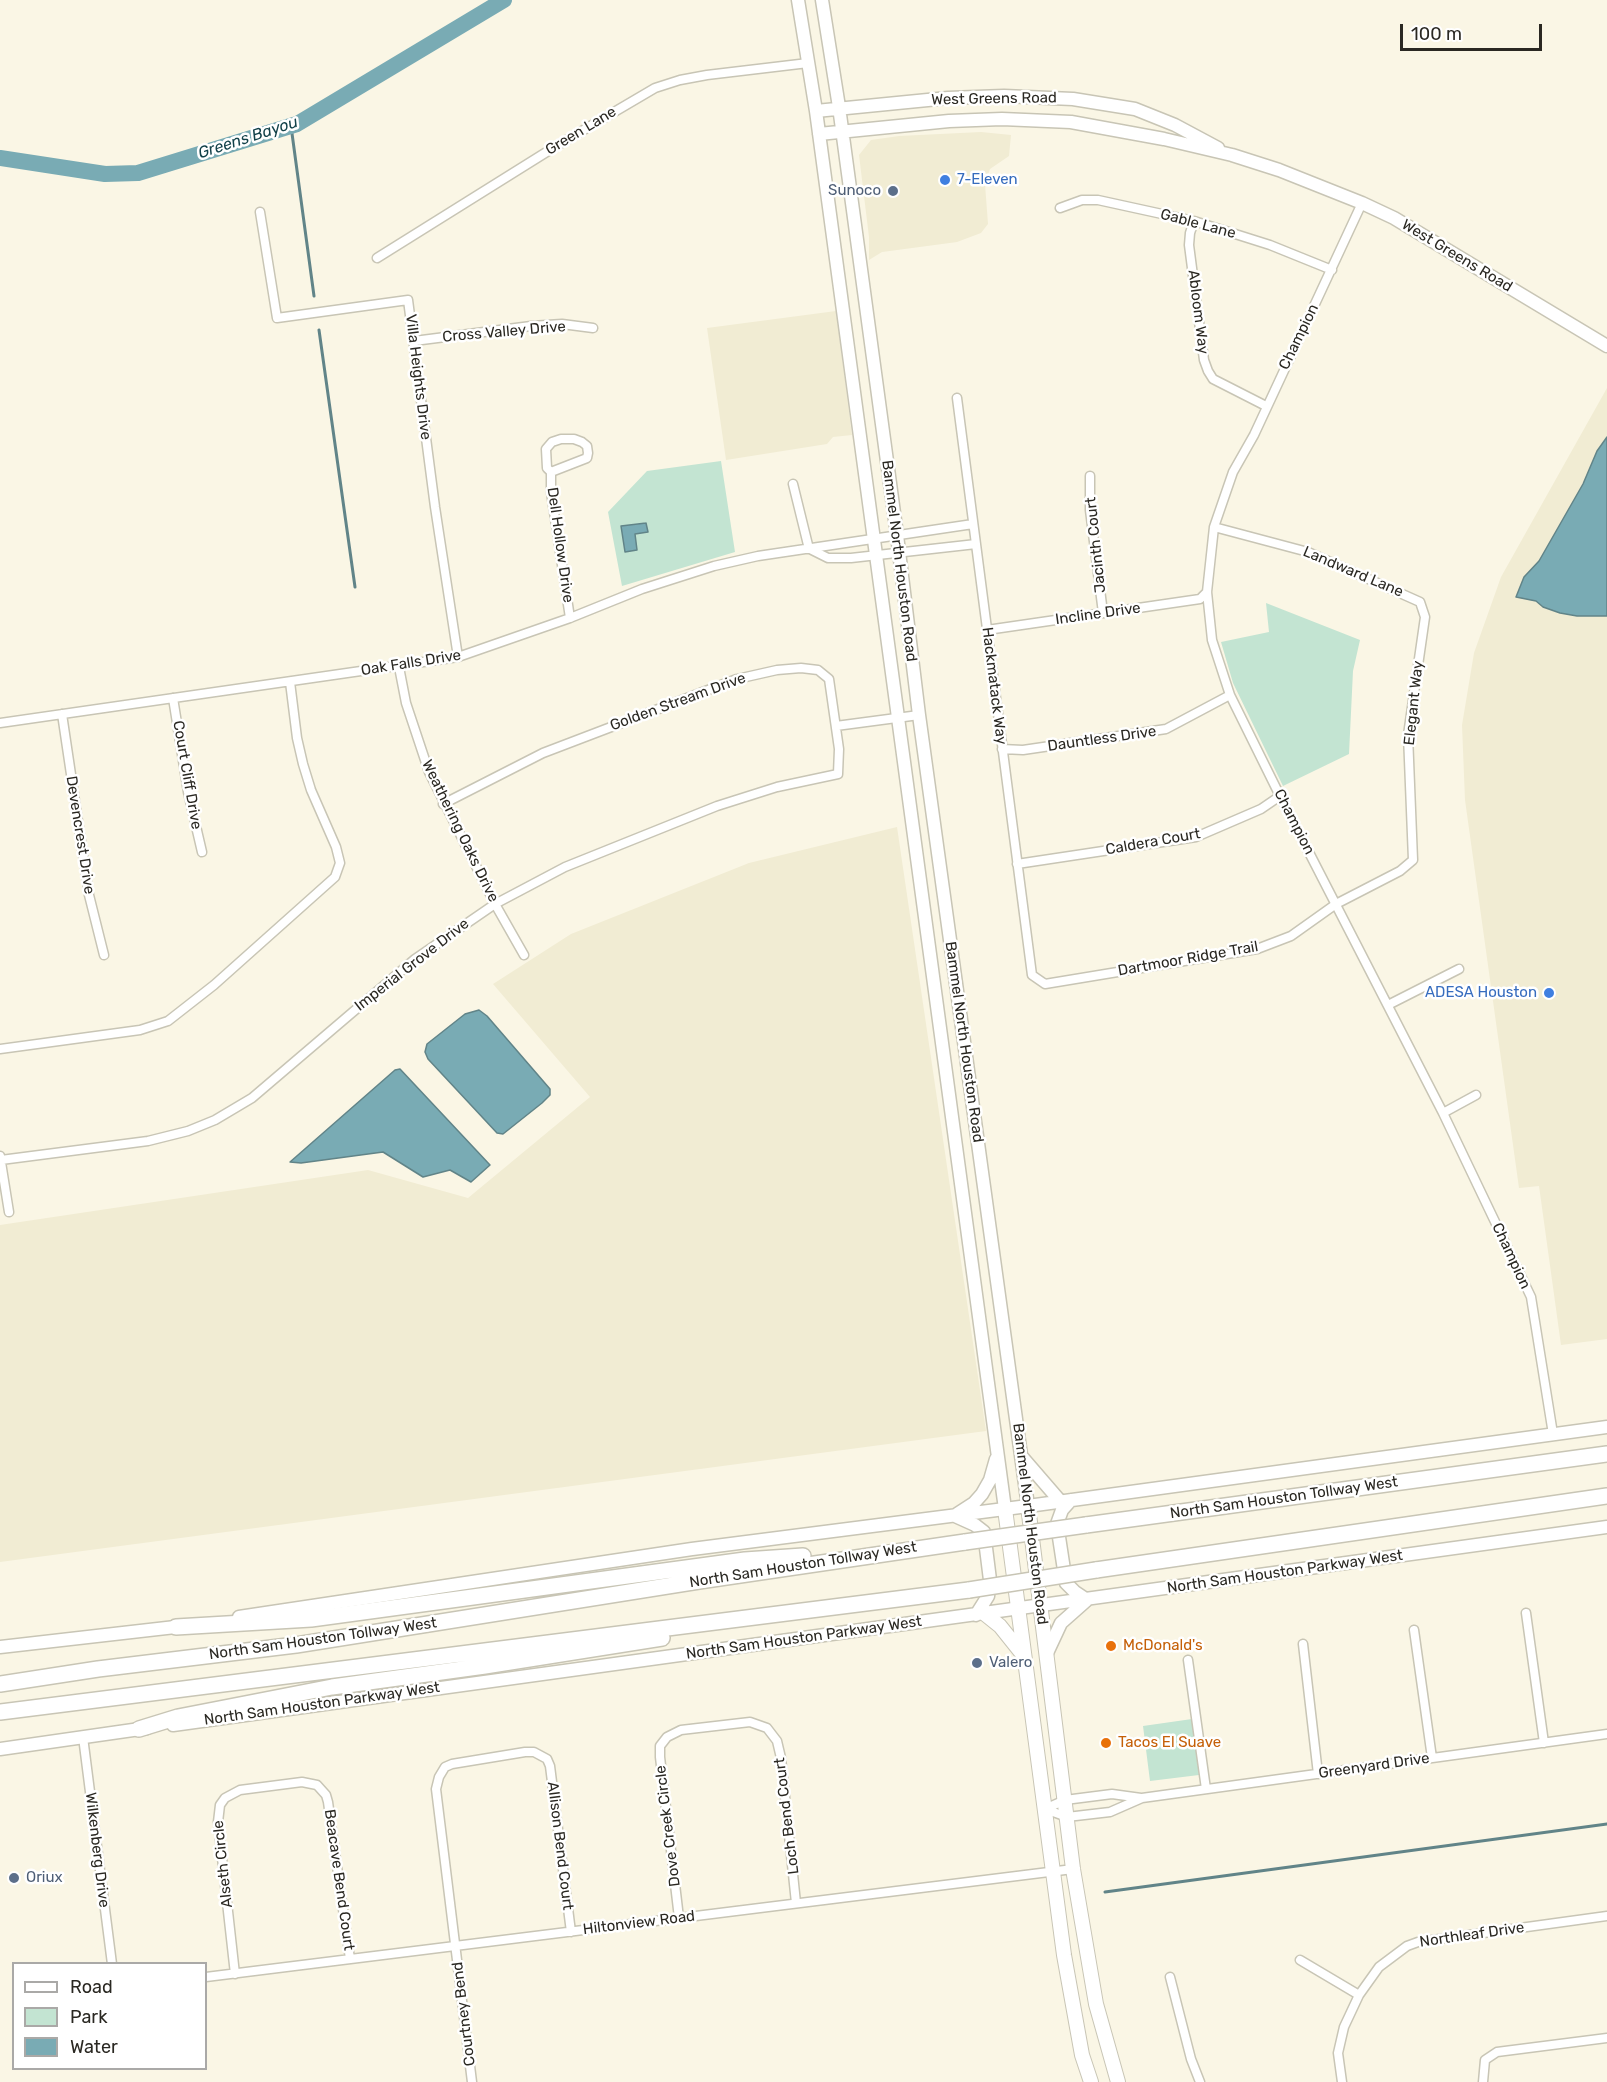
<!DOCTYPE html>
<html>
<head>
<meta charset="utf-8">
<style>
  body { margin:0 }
  #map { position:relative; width:1607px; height:2082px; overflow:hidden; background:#faf6e5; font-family:Rubik,sans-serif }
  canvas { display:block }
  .legend { position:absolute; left:12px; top:1962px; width:195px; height:108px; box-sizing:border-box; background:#fff; border:2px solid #aaa9a7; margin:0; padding:8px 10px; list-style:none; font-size:18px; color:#2a2822 }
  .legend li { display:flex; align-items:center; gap:12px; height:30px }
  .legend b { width:30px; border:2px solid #aaa9a7 }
  .scale { position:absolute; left:1400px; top:24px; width:142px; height:27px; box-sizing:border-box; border:3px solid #2a2822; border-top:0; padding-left:8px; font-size:18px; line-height:21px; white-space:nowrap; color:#2a2822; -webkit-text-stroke:4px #fff; paint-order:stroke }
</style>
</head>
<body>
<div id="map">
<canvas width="1607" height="2082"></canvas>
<ul class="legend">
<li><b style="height:8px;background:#fff"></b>Road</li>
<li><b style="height:16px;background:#c3e4d2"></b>Park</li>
<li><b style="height:16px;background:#79abb4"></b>Water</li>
</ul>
<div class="scale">100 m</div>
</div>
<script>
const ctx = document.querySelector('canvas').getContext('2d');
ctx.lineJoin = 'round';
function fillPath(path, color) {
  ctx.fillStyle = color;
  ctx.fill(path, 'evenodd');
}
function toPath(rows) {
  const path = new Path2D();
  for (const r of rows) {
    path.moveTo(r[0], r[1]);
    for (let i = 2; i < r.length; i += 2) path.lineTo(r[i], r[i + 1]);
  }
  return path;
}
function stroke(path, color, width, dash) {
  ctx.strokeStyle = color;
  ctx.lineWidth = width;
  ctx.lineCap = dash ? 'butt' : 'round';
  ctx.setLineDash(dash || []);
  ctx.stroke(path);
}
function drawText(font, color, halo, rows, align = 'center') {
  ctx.font = font + ' Rubik,sans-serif';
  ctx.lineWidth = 5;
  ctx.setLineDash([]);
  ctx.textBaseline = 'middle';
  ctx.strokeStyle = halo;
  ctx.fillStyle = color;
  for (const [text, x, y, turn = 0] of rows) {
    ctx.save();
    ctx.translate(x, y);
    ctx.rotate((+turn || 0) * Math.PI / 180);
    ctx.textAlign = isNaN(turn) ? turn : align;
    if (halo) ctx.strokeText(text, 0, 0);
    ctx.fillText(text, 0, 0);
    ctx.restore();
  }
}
fillPath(toPath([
  [981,132,1011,135,1009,156,990,169,985,184,988,224,981,233,957,242,882,252,869,260,869,237,859,155,871,140,899,136],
  [836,311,852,435,833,437,827,444,726,460,707,328],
  [1607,388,1607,1339,1561,1345,1539,1186,1519,1188,1465,800,1462,725,1474,653,1501,577],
  [897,827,986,1431,0,1562,0,1225,368,1170,468,1198,590,1097,493,984,571,934,749,863]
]), '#f1ecd3');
fillPath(toPath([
  [721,461,735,552,622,586,608,512,647,471],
  [1266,603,1360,640,1353,671,1349,754,1283,786,1233,683,1221,642,1269,632],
  [1192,1719,1199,1775,1150,1781,1143,1726]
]), '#c3e4d2');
const water = toPath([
  [1607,437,1607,616,1577,616,1560,613,1543,607,1536,601,1516,597,1524,577,1539,561,1583,484,1597,451,1607,437],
  [646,523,648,532,635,534,637,550,625,552,621,526,646,523],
  [479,1010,487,1016,550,1089,550,1095,542,1103,503,1134,497,1133,428,1059,425,1052,427,1044,465,1014,479,1010],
  [400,1069,490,1165,471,1182,450,1170,423,1177,383,1152,301,1163,290,1162,395,1070,400,1069]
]);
fillPath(water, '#79abb4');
stroke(water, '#618488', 1.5);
stroke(toPath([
  [291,126,314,296],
  [319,330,355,587],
  [1105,1892,1607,1824]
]), '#618488', 3);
stroke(toPath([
  [0,158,105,174,138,173,297,124,504,0]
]), '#79abb4', 16);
const street = toPath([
  [1362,203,1254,435,1233,472,1214,527,1207,592,1212,640,1230,695,1280,796,1443,1113,1531,1297,1553,1434],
  [1060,208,1082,200,1098,200,1194,221,1270,245,1332,270],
  [260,212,277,318,408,300,435,507,458,657],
  [1194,221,1190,233,1189,245,1204,360,1208,371,1213,379,1266,406],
  [377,258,553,148,655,88,680,80,707,75,808,63],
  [414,341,531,326,562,324,593,328],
  [957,398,1032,975,1045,984,1257,949,1291,936,1336,904,1400,871,1413,860,1408,735,1425,617,1420,602,1308,552,1214,527],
  [551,472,587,458,588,453,587,446,582,442,574,439,561,439,552,442,546,449,547,468,551,472,551,492,570,618],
  [1090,476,1090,510,1103,613],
  [793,484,809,549],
  [810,549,828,558,851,558,976,544],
  [987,630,1200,599,1207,592],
  [399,667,406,703,429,772,495,904,524,955],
  [173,698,188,792,202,852],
  [62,714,89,895,104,955],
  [0,723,458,657,570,618,642,589,714,566,758,556,973,524],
  [836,726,919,715],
  [1002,749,1023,750,1166,729,1230,695],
  [1017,864,1196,837,1261,809,1280,796],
  [1388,1005,1459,969],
  [0,1049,140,1030,168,1021,214,985,335,877,340,863,336,847,311,790,303,764,297,738,290,682],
  [1443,1113,1476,1095],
  [0,1156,9,1212],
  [1,1160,148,1141,188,1131,215,1120,252,1098,415,959,495,904,565,867,717,806,777,787,838,774,839,749,829,679,818,670,801,668,777,670,737,679,543,753,443,804],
  [1526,1613,1544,1743],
  [1414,1630,1432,1758],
  [1303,1644,1318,1774],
  [1188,1660,1206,1789],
  [83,1737,112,1964],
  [1045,1809,1067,1817,1110,1812,1142,1798,1607,1734],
  [1045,1809,1065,1800,1112,1794,1141,1798],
  [679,1918,660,1757,660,1746,667,1737,681,1730,750,1722,767,1728,777,1741,781,1758,796,1903],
  [1300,1960,1359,1995],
  [235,1974,218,1822,220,1805,225,1798,240,1790,302,1782,317,1785,326,1795,328,1802,350,1959],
  [206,1977,1073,1869],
  [1170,1977,1191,2059,1200,2082],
  [472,2082,436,1789,439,1777,445,1767,452,1764,525,1752,534,1752,547,1759,550,1766,571,1932],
  [1342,2082,1338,2053,1344,2027,1359,1995,1379,1967,1407,1946,1418,1942,1607,1916],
  [1483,2082,1485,2060,1497,2052,1607,2038]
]);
const secondary = toPath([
  [798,0,816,111,1005,1509],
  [822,0,839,107,897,535,919,715,1028,1506],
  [816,111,948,98,1004,96,1073,99,1135,109,1175,125,1218,148],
  [819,134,949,121,1002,119,1071,122,1164,139,1232,155,1279,170,1362,203,1394,218,1607,346],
  [1022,1457,1060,1501],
  [957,1514,974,1503,982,1494,990,1480,996,1459],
  [955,1516,975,1525,984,1532,990,1580,988,1596,976,1615],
  [239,1617,692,1549,1028,1506,1607,1427],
  [0,1647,184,1626],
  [1047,1653,1061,1623,1087,1600,1075,1592,1066,1583,1057,1524,1062,1510,1071,1500],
  [173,1725,1607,1527],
  [0,1749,147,1728]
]);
const primary = toPath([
  [1028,1506,1073,1869,1096,2004,1118,2082],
  [1005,1509,1064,1955,1082,2055,1091,2082],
  [985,1614,1000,1626,1024,1656]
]);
const highway = toPath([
  [1086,1525,1607,1454],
  [1096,1570,1607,1496],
  [176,1627,311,1619,745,1560,803,1556],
  [0,1684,98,1669,296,1645,699,1581,965,1542],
  [0,1712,969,1590],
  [139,1729,178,1717,332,1687,485,1666,662,1638]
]);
stroke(street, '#c8c5b5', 11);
stroke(secondary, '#c8c5b5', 15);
stroke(primary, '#c8c5b5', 16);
stroke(highway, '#c8c5b5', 18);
stroke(street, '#fff', 8);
stroke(secondary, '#fff', 12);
stroke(primary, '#fff', 14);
stroke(highway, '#fff', 15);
const highwayBridge = toPath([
  [965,1542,1086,1525],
  [969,1590,1096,1570]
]);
stroke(highwayBridge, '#c8c5b5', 18, []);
stroke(highwayBridge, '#fff', 15);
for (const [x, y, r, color] of [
  [945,180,6,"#3f7fe0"],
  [893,191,6,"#5c6f8a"],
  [1549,993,6,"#3f7fe0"],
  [1111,1646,6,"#e8710a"],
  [977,1663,6,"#5c6f8a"],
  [1106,1743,6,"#e8710a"],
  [14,1878,6,"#5c6f8a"]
]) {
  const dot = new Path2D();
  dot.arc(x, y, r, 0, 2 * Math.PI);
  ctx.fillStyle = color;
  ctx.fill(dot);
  stroke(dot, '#fff', 2);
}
drawText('15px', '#2a2822', '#fff', [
  ["West Greens Road",994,99,-1],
  ["Green Lane",581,131,-31],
  ["Gable Lane",1198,224,15],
  ["West Greens Road",1457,256,31],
  ["Abloom Way",1198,312,83],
  ["Cross Valley Drive",504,332,-5],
  ["Champion",1299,337,-64],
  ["Villa Heights Drive",418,377,83],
  ["Dell Hollow Drive",560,545,82],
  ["Jacinth Court",1096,545,-96],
  ["Bammel North Houston Road",899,561,83],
  ["Landward Lane",1353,572,23],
  ["Incline Drive",1098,614,-8],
  ["Oak Falls Drive",411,663,-9],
  ["Hackmatack Way",994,686,83],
  ["Golden Stream Drive",678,702,-20],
  ["Elegant Way",1414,703,-84],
  ["Dauntless Drive",1102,739,-8],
  ["Court Cliff Drive",187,775,80],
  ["Champion",1294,822,63],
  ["Weathering Oaks Drive",460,831,64],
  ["Devencrest Drive",80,835,81],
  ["Caldera Court",1153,842,-10],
  ["Dartmoor Ridge Trail",1188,959,-10],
  ["Imperial Grove Drive",412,965,-38],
  ["Bammel North Houston Road",964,1042,82],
  ["Champion",1511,1256,65],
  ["North Sam Houston Tollway West",1284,1498,-8],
  ["Bammel North Houston Road",1030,1524,83],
  ["North Sam Houston Tollway West",803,1565,-9],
  ["North Sam Houston Parkway West",1285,1572,-8],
  ["North Sam Houston Parkway West",804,1638,-8],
  ["North Sam Houston Tollway West",323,1639,-8],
  ["North Sam Houston Parkway West",322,1704,-8],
  ["Greenyard Drive",1374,1766,-8],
  ["Loch Bend Court",787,1816,-97],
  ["Dove Creek Circle",668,1826,-97],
  ["Allison Bend Court",560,1846,83],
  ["Wilkenberg Drive",97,1850,83],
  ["Alseth Circle",223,1864,-96],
  ["Beacave Bend Court",339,1880,82],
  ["Hiltonview Road",639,1923,-7],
  ["Northleaf Drive",1472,1935,-8],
  ["Courtney Bend",464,2014,-97]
]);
drawText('15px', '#366cbe', '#fff', [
  ["7-Eleven",957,180],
  ["ADESA Houston",1537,993,"right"]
], 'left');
drawText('15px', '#4e5e75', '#fff', [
  ["Sunoco",881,191,"right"],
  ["Valero",989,1663],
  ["Oriux",26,1878]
], 'left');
drawText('15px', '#c56008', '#fff', [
  ["McDonald's",1123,1646],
  ["Tacos El Suave",1118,1743]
], 'left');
drawText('italic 16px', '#124149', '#fff', [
  ["Greens Bayou",248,138,-18]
]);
</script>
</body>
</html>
